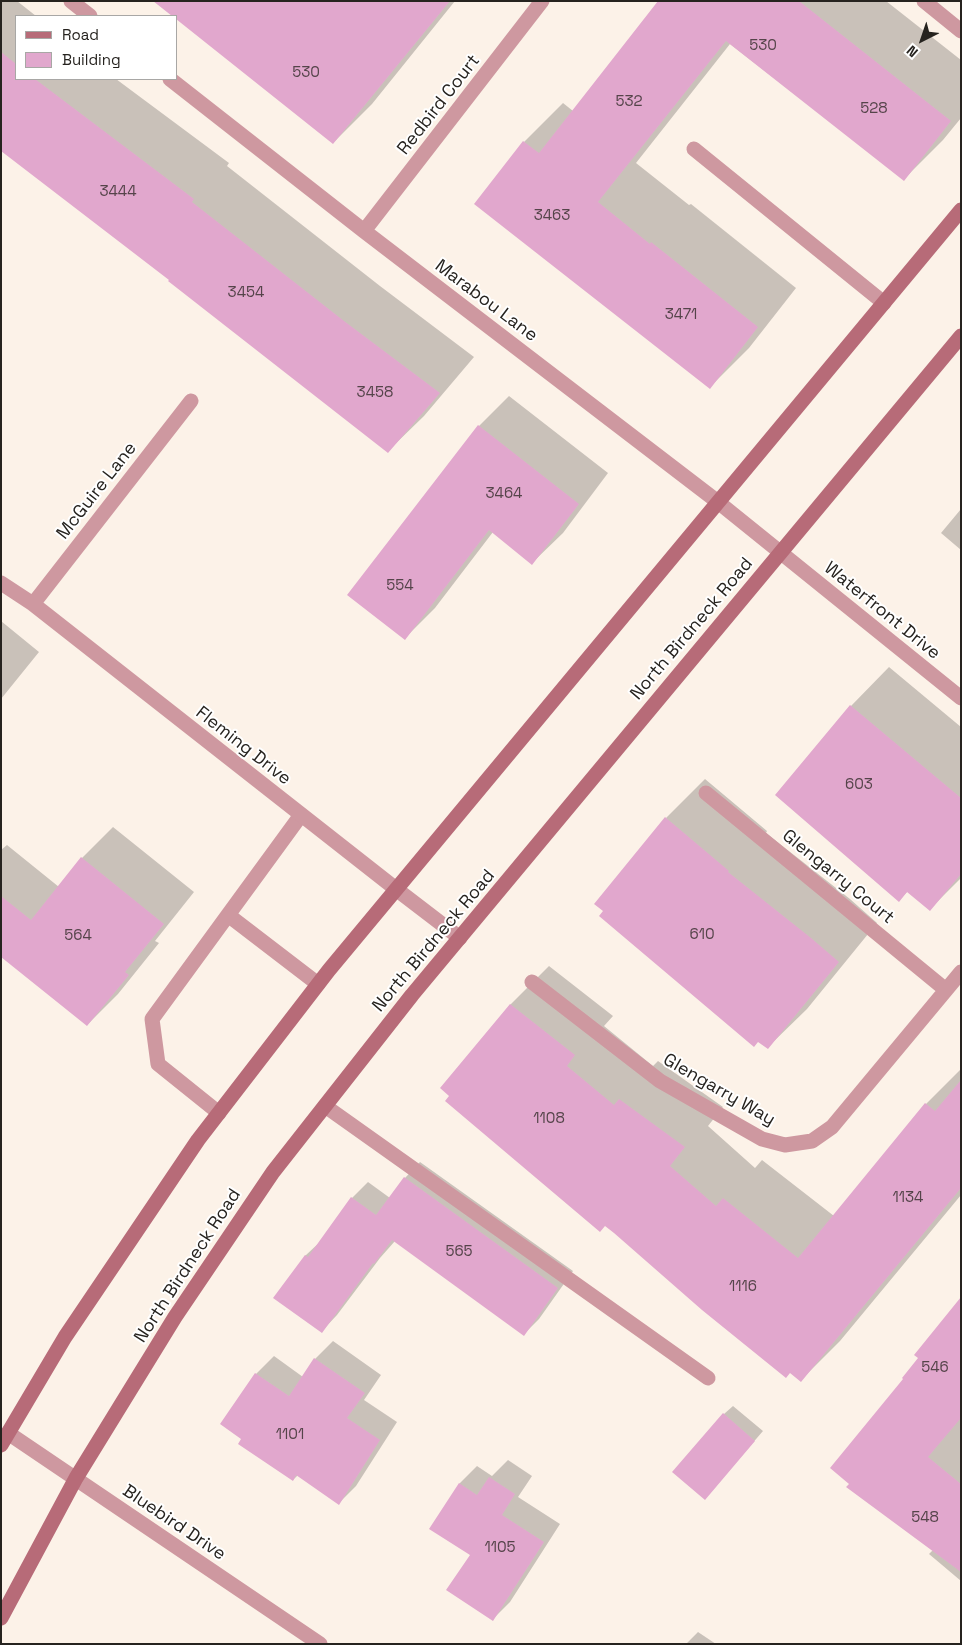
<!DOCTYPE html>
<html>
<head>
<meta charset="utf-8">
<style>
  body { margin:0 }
  #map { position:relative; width:962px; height:1645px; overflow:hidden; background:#fcf2e8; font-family:"Space Grotesk",sans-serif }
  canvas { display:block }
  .frame { position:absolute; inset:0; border:2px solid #26231f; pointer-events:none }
  .legend { position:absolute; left:15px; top:15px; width:162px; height:65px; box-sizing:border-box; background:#fff; border:1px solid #a8a7a5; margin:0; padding:6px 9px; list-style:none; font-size:15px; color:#26231f }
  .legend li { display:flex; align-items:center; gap:10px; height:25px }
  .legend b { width:25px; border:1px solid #a8a7a5 }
  .north { position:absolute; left:897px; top:15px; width:50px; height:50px; -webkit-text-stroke:4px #fff; paint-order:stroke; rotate:221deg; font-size:14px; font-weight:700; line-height:20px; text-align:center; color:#26231f }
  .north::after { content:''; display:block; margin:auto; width:18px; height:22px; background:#26231f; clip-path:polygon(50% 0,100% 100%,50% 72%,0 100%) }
</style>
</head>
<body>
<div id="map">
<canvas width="962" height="1645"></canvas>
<div class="frame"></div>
<ul class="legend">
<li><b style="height:6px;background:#b76b78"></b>Road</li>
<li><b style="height:14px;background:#e1a7cd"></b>Building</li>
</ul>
<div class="north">N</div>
</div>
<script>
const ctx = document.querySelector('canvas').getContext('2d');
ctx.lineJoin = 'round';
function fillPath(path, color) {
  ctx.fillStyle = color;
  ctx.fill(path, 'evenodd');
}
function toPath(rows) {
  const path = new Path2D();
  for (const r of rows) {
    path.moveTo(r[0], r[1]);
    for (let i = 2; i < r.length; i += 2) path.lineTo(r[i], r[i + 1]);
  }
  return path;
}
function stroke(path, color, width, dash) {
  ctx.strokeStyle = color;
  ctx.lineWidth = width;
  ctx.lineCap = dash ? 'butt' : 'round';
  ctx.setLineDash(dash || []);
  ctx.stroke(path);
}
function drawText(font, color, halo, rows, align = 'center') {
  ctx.font = font + ' "Space Grotesk",sans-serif';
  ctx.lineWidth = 4;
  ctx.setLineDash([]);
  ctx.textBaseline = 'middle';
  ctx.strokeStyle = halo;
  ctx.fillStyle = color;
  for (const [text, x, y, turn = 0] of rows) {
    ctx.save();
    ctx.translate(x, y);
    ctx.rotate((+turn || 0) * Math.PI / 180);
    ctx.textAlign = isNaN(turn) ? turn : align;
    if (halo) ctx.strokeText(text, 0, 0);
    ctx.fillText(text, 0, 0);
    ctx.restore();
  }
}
fillPath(toPath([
  [1,1,17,1,36,16,16,16,16,79,116,79,229,163,227,166,380,286,474,357,424,416,388,451,170,279,1,149],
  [155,1,455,1,372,104,333,143,176,16],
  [660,1,886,1,961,60,961,118,943,140,904,179,730,44,636,163,689,205,691,204,796,288,749,348,710,387,524,142,563,103,573,111],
  [509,396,608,473,563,533,532,563,493,532,435,608,405,638,479,426],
  [961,509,961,550,941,533],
  [1,621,39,652,1,699],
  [889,667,961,727,961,878,930,909,908,891,899,900,777,795,851,706],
  [705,779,767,831,766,833,850,899,877,923,807,1009,768,1047,666,818],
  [113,827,194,892,155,941,159,943,118,994,87,1025,1,947,1,850,7,845,59,887,82,858],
  [549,966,613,1016,604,1026,653,1066,658,1061,723,1107,708,1126,755,1168,762,1160,834,1216,926,1104,961,1069,961,1195,840,1341,801,1380,510,1005],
  [420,1162,573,1271,539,1319,524,1334,395,1241,380,1258,337,1315,322,1331,305,1256,322,1240,352,1198,368,1182,390,1198,405,1178],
  [961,1302,961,1581,929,1554,933,1550,920,1358],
  [333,1341,381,1375,364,1400,397,1422,356,1486,339,1503,298,1475,293,1480,243,1439,256,1374,274,1356,303,1377,315,1359],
  [733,1406,763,1431,713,1489,724,1414],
  [508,1460,532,1476,518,1497,560,1524,510,1602,493,1619,471,1555,431,1528,460,1483,477,1466,492,1476],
  [698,1632,716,1644,686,1644]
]), '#0003');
fillPath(toPath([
  [153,1,450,1,333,144,176,19,176,16,172,16],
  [658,1,799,1,951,121,904,181,726,41,598,202,650,244,651,242,758,327,710,389,474,204,523,141,539,153],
  [1,52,16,64,16,79,35,79,194,199,192,202,344,321,440,393,388,453,168,281,169,280,1,151],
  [478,425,579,504,532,565,489,530,405,640,347,595],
  [850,705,961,798,961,874,930,911,907,892,899,902,775,795],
  [665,817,729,871,728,872,811,938,839,962,768,1049,758,1042,754,1047,599,916,603,911,594,904],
  [81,857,164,924,125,972,129,975,87,1026,1,957,1,896,31,920],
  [510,1004,575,1055,567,1066,614,1105,619,1099,685,1147,670,1166,716,1206,723,1198,798,1258,925,1103,935,1111,961,1080,961,1188,801,1382,790,1373,786,1378,702,1310,614,1233,605,1226,600,1232,445,1101,449,1096,440,1088],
  [404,1177,558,1288,524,1336,392,1240,374,1264,373,1263,322,1333,273,1298,305,1255,308,1257,351,1197,376,1215],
  [961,1297,961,1418,928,1457,961,1484,961,1572,846,1487,849,1484,830,1468,903,1379,902,1378,918,1358,914,1355],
  [314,1358,365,1393,347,1418,380,1440,339,1505,296,1475,293,1481,238,1444,241,1439,220,1424,255,1373,289,1396],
  [723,1413,755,1441,705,1500,672,1472],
  [489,1477,515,1494,502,1515,544,1542,493,1621,446,1590,470,1555,429,1529,459,1483,477,1495]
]), '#e1a7cd');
stroke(toPath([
  [694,149,884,303],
  [228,915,318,984],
  [325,1106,708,1378],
  [219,1113,158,1064,152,1019,301,815]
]), '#ce98a0', 15);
stroke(toPath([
  [71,1,90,16],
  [924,1,961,31],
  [170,79,364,231,718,502,961,698],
  [364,231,542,1],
  [1,583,33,604,396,889,460,938],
  [33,604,191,401],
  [706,793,946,990],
  [532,982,660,1081,762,1139,785,1145,812,1141,832,1127,961,972],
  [8,1433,320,1644]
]), '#ce98a0', 15);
stroke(toPath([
  [1,1445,65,1337,198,1140,329,970,961,210],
  [1,1618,76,1478,175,1317,273,1172,412,995,961,336]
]), '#b76b78', 15);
drawText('15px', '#55444a', null, [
  ["530",763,46],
  ["530",306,73],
  ["532",629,102],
  ["528",874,109],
  ["3444",118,192],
  ["3463",552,216],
  ["3454",246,293],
  ["3471",681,315],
  ["3458",375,393],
  ["3464",504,494],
  ["554",400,586],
  ["603",859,785],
  ["610",702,935],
  ["564",78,936],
  ["1108",549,1119],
  ["1134",908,1198],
  ["565",459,1252],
  ["1116",743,1287],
  ["546",935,1368],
  ["1101",290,1435],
  ["548",925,1518],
  ["1105",500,1548]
]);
drawText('18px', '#26231f', '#fff', [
  ["Redbird Court",439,105,-52],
  ["Marabou Lane",486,301,37],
  ["McGuire Lane",97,491,-52],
  ["Waterfront Drive",882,611,39],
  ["North Birdneck Road",692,629,-50],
  ["Fleming Drive",243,746,38],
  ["Glengarry Court",838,877,39],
  ["North Birdneck Road",434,941,-50],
  ["Glengarry Way",719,1090,30],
  ["North Birdneck Road",188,1266,-57],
  ["Bluebird Drive",174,1523,34]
]);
</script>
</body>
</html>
